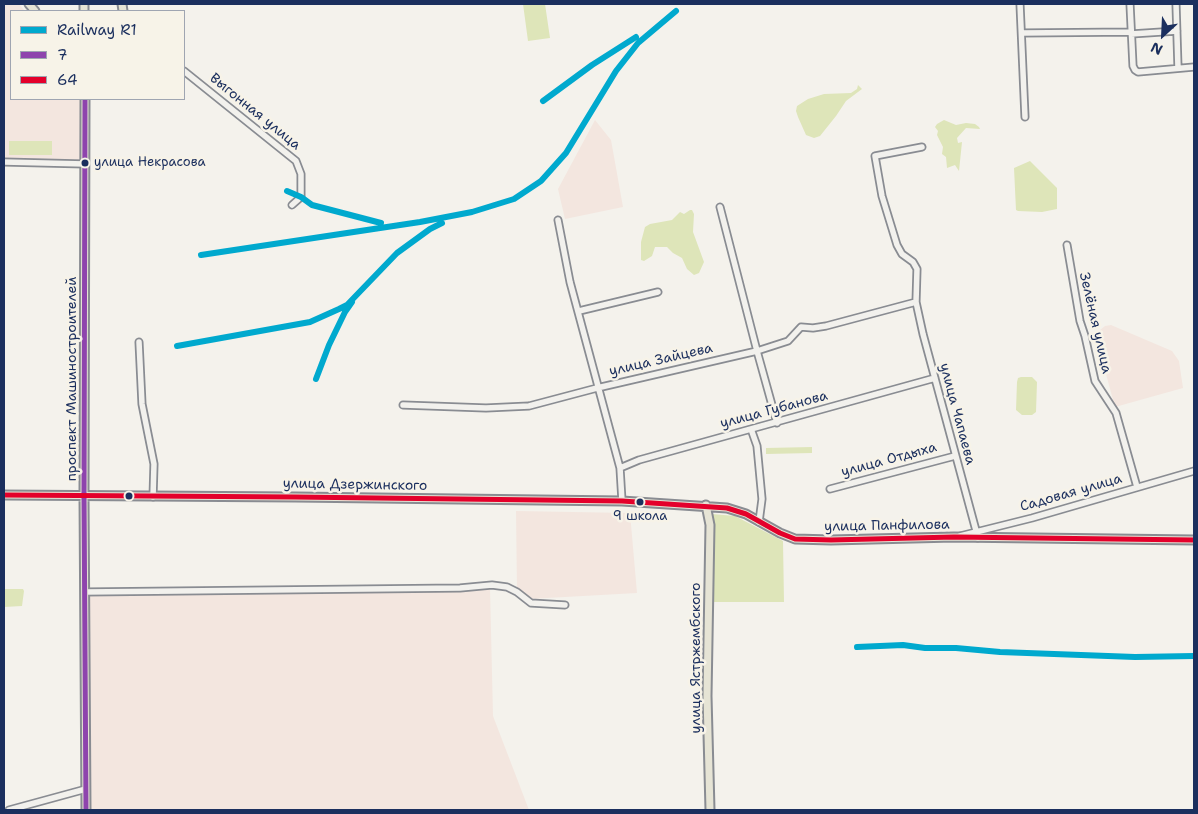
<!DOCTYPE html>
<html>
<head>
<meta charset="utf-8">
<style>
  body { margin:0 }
  #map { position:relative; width:1198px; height:814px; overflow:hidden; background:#f4f2ec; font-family:"Shantell Sans",sans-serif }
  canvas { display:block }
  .frame { position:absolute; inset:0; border:5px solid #1b2f5e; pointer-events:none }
  .legend { position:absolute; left:10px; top:10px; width:175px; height:90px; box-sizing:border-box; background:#f7f3e8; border:1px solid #9fa5b1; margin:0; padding:6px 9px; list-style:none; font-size:15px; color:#1b2f5e }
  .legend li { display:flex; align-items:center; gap:10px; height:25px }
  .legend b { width:25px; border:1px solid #9fa5b1 }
  .north { position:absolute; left:1138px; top:10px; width:50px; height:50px; -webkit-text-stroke:4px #f7f3e8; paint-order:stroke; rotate:205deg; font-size:14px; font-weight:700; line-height:20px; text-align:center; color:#1b2f5e }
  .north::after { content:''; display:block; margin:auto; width:18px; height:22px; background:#1b2f5e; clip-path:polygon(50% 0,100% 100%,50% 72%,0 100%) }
</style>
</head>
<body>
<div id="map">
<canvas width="1198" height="814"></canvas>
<div class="frame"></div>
<ul class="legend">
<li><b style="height:6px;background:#00a9ce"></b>Railway R1</li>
<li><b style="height:6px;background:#8e44ad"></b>7</li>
<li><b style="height:6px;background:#e4002b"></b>64</li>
</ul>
<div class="north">N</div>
</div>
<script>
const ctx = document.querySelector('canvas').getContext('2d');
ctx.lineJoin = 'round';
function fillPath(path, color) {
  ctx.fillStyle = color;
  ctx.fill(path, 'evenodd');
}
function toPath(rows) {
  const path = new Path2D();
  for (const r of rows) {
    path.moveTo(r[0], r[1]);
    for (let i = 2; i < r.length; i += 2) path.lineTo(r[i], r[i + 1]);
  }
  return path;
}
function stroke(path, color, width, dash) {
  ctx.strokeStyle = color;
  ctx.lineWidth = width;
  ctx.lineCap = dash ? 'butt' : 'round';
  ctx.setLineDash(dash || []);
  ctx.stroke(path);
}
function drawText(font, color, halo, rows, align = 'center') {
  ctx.font = font + ' "Shantell Sans",sans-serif';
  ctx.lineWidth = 5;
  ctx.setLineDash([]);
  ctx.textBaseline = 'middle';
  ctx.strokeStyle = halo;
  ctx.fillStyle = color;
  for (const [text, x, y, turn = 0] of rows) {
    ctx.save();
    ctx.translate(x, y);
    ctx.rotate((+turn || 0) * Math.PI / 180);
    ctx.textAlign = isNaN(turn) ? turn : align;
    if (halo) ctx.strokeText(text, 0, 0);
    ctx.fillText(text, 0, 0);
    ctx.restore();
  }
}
fillPath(toPath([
  [4,4,19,4,25,11,11,11,11,99,82,99,82,161,4,159],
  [595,120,611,140,623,207,565,219,558,189],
  [1111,325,1172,351,1179,361,1183,388,1115,407,1095,334,1105,326],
  [516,511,630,513,637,593,529,599,517,590],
  [490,588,493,716,529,810,89,810,87,595]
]), '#f3e6df');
fillPath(toPath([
  [523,4,545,4,550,38,528,41],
  [858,85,862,89,846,101,836,116,820,136,814,138,806,135,798,117,796,111,797,106,808,99,824,94,851,93,857,89],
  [944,120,956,125,966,123,975,124,979,127,980,129,966,128,957,138,958,143,962,142,959,171,955,165,947,168,946,157,942,154,943,147,937,135,938,131,935,127,937,124],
  [9,141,52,141,52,155,9,155],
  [1030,161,1057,188,1057,209,1042,212,1018,211,1016,210,1014,168],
  [690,210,692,210,694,214,693,232,704,262,699,273,694,275,687,269,682,258,673,253,667,247,655,247,652,256,644,261,641,260,641,242,645,227,650,224,672,220,680,212,684,214],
  [1021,377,1032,377,1037,382,1036,412,1032,415,1022,415,1016,410,1017,382,1018,378],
  [812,447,812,453,766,454,766,448],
  [712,514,735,516,783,541,784,602,708,602],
  [4,589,23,589,24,591,22,606,4,607]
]), '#dee5b9');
const minor = toPath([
  [1020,4,1025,117],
  [1130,4,1133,66,1135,70,1138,72,1194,67],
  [1176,4,1178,68],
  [1022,33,1131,32],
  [1131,34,1177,31],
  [184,71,296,161,301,174,301,197,292,205],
  [922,147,875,156,882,196,897,245,902,254,913,262,917,269,916,302,923,334,978,538],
  [4,162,85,164],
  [720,207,757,351,777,423],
  [558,220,570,282,620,468,622,501],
  [1067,245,1080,321,1085,336,1095,381,1116,413,1137,487],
  [579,311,658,292],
  [139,342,142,404,154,464,153,497],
  [403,405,486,408,529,406,597,388,757,351,788,341,801,327,813,328,826,326,916,302],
  [751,429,757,446,762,499,759,522],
  [620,468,639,460,935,378],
  [830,489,955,456],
  [960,536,1032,518,1194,471],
  [85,592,460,588,492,585,507,587,517,592,531,603,565,605],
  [9,810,86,789]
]);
const major = toPath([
  [29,4,35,11],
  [84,4,84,11],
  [122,4,123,11],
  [85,99,84,496,86,810],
  [4,495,295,497,622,501,727,508,746,514,780,533,795,539,831,540,954,537,1194,540],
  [706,505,710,525,707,696,710,810]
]);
stroke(minor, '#898c92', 9);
stroke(major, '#898c92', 11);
stroke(minor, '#f2f1ed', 5.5);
stroke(major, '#e6e4d5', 7);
stroke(toPath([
  [85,99,84,496,86,810]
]), '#8e44ad', 5);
stroke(toPath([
  [4,495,295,497,622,501,727,508,746,514,780,533,795,539,831,540,954,537,1194,540]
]), '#e4002b', 5);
stroke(toPath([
  [543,101,592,65,636,37],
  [287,191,301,197,312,205,381,223],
  [201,255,420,222,472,212,514,199,541,181,566,153,616,71,638,43,676,11],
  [177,346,310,322,339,309,347,305,397,253,430,229,442,223],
  [316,379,329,345,345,312,352,302],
  [857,647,903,645,925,648,956,648,1000,652,1135,657,1194,656]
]), '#00a9ce', 6);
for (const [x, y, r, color] of [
  [85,163,4.5,"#1b2f5e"],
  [129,496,4.5,"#1b2f5e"],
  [640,502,4.5,"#1b2f5e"]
]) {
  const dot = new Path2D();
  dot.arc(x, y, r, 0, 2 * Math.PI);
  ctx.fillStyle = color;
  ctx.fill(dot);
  stroke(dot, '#f7f3e8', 2);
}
drawText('13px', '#1b2f5e', '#f7f3e8', [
  ["улица Некрасова",94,163],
  ["9 школа",640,517,"center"]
], 'left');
drawText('14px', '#1b2f5e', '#f7f3e8', [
  ["Выгонная улица",255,112,39],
  ["Зелёная улица",1095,323,77],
  ["улица Зайцева",661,360,-13],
  ["проспект Машиностроителей",72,379,-90],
  ["улица Губанова",774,410,-15],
  ["улица Чапаева",957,414,75],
  ["улица Отдыха",889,460,-15],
  ["улица Дзержинского",355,485,1],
  ["Садовая улица",1071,493,-16],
  ["улица Панфилова",887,526,-1],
  ["улица Ястржембского",696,658,-90]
]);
</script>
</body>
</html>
